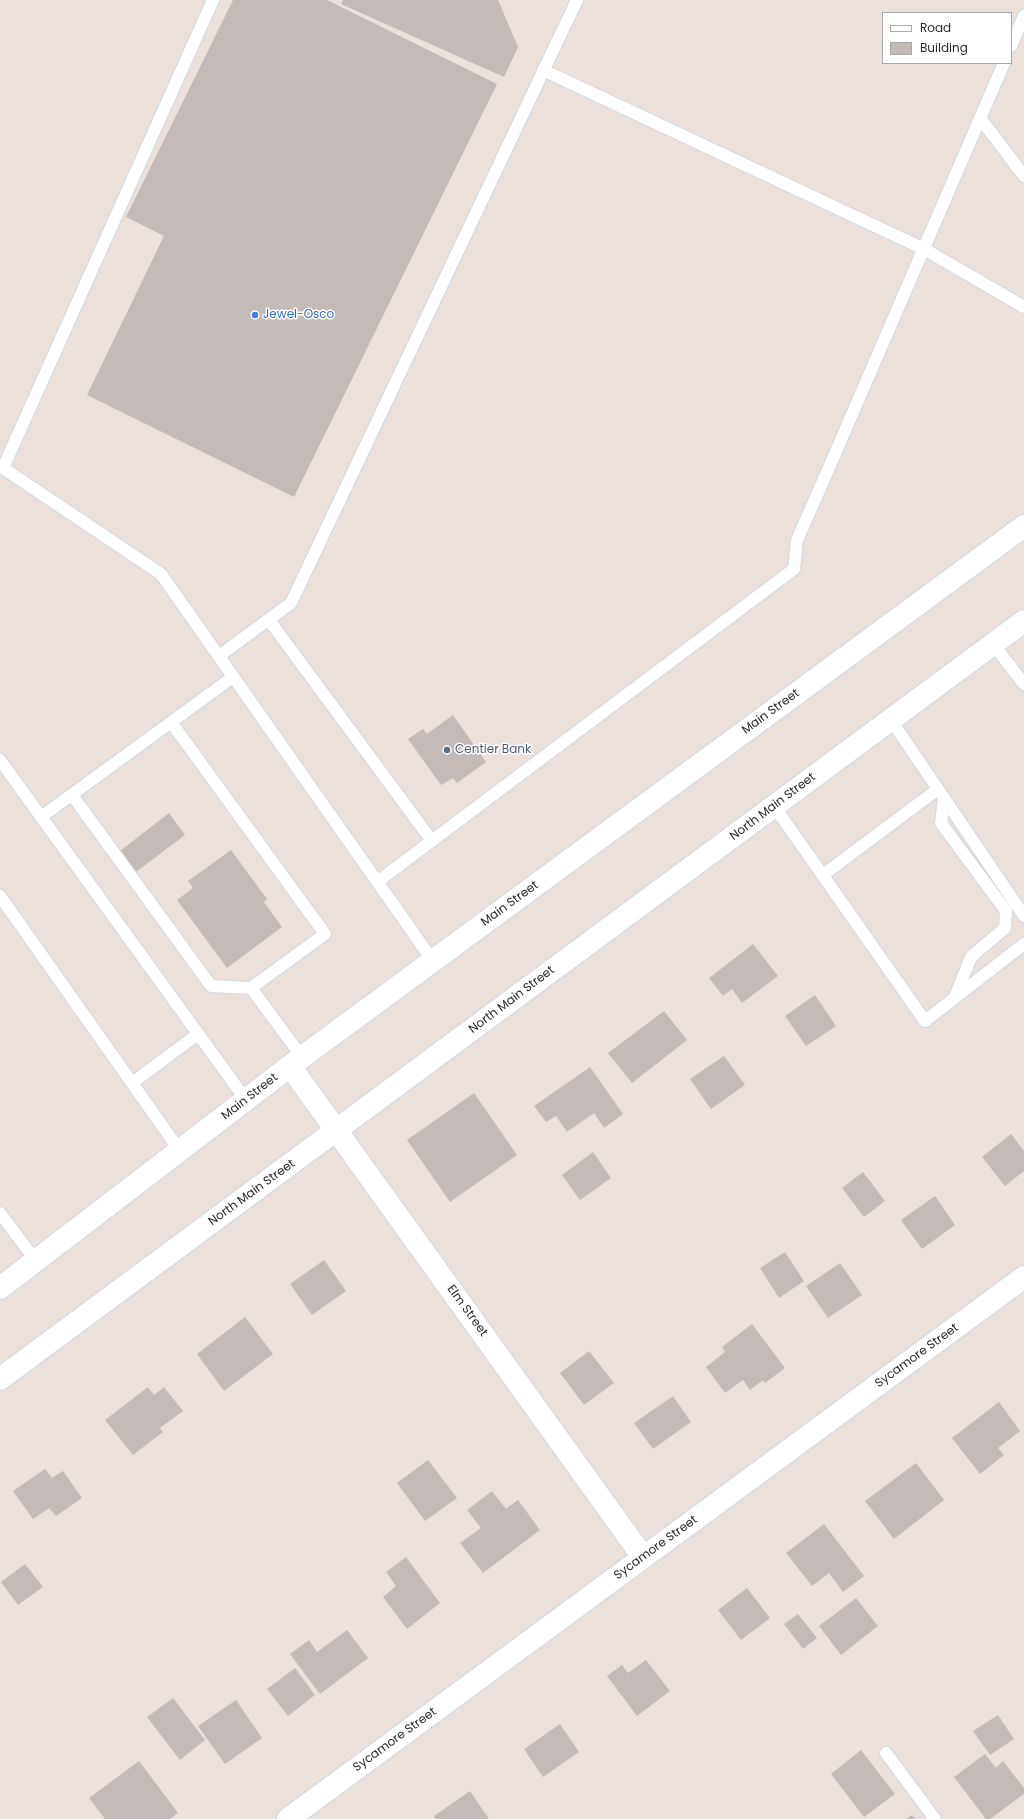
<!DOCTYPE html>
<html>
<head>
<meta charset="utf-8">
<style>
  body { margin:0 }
  #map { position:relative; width:1024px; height:1819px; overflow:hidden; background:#ece0da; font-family:Poppins,sans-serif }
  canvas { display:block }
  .legend { position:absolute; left:882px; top:12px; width:130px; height:52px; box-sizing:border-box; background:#fff; border:1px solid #a9a9a9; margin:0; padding:5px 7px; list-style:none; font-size:12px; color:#292929 }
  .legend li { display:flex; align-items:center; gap:8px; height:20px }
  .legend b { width:20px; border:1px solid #a9a9a9 }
</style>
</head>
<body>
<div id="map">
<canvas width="1024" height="1819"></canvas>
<ul class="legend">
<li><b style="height:5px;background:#fff"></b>Road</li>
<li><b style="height:11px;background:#c4bab7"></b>Building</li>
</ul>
</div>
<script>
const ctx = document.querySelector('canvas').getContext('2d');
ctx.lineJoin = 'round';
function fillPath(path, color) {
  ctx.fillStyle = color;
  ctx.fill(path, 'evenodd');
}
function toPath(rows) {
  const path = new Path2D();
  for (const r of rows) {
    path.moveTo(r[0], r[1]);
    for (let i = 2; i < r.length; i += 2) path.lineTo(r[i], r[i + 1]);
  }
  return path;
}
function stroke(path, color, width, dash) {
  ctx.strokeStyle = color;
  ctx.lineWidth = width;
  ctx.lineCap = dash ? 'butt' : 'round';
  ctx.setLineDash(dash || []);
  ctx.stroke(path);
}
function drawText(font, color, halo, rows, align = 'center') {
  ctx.font = font + ' Poppins,sans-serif';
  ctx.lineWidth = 3;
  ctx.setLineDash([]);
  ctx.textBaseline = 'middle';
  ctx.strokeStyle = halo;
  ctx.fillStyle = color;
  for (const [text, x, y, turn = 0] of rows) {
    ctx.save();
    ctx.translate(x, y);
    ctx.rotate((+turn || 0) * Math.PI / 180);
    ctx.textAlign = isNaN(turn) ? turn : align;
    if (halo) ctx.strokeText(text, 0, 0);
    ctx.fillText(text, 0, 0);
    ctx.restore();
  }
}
fillPath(toPath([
  [233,0,327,0,497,84,294,497,87,395,164,236,126,217],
  [343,0,498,0,518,47,504,77,341,4],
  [453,715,486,762,457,783,453,778,441,785,408,739,423,729,427,734],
  [169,813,185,835,136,872,120,851],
  [231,850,267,899,264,902,282,927,227,968,177,900,193,888,188,881],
  [753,944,778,976,742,1003,732,989,723,996,709,978],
  [815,995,836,1026,806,1046,785,1016],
  [664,1011,687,1040,632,1083,608,1053],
  [724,1056,745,1085,711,1109,690,1079],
  [590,1067,623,1114,604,1128,594,1113,567,1132,556,1116,546,1122,534,1106],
  [474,1093,517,1155,450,1202,407,1140],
  [1011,1134,1024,1151,1024,1171,1005,1186,982,1157],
  [593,1152,611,1178,580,1200,562,1175],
  [863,1172,885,1201,864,1217,842,1188],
  [935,1196,955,1225,922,1249,901,1220],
  [785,1252,804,1281,779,1298,760,1268],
  [324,1260,346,1291,312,1315,290,1284],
  [840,1263,862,1295,828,1318,806,1286],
  [245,1317,273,1354,224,1391,197,1354],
  [752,1324,785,1368,765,1383,763,1380,750,1390,743,1380,725,1393,706,1367,725,1352,722,1347],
  [589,1351,614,1383,584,1405,560,1373],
  [148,1387,154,1395,164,1387,183,1411,160,1428,163,1432,133,1455,105,1420],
  [673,1396,691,1422,653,1449,634,1423],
  [999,1402,1020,1431,998,1448,1004,1455,980,1474,952,1438],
  [428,1460,457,1498,425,1521,397,1483],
  [916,1463,944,1500,894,1539,865,1501],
  [45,1469,52,1478,63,1471,82,1498,56,1516,49,1508,33,1519,13,1491],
  [492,1491,506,1509,518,1500,540,1530,483,1573,460,1543,481,1528,467,1510],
  [824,1524,864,1576,843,1592,829,1573,812,1586,786,1553],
  [406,1557,440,1603,407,1629,383,1597,396,1586,386,1572],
  [25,1564,43,1587,18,1605,1,1582],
  [747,1588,770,1618,741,1640,718,1610],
  [856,1598,878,1626,841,1655,819,1626],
  [798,1614,817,1638,803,1649,784,1624],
  [347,1630,368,1658,320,1694,290,1654,309,1640,317,1652],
  [646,1660,670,1691,637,1716,607,1676,622,1665,628,1673],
  [295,1668,315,1695,288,1716,267,1689],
  [173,1698,205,1740,180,1760,147,1717],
  [236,1700,262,1738,225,1764,198,1726],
  [998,1715,1014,1739,990,1755,973,1731],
  [560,1724,579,1752,543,1777,524,1749],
  [861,1750,895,1794,864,1817,831,1774],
  [985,1754,996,1768,1003,1761,1024,1788,1024,1794,990,1819,986,1819,954,1777],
  [139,1761,178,1813,170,1819,105,1819,89,1798],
  [470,1791,489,1819,436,1819,434,1816],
  [912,1815,915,1819,906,1819]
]), '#c4bab7');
const service = toPath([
  [213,0,3,468,161,574,433,961],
  [1011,46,1024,16],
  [543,70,924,249,1024,307],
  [980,118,1024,176],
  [269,620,432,841],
  [993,644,1024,684],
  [219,656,291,603,577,0],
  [891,720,1024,916],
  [171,722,325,934,251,988,302,1057],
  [0,760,246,1100],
  [72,795,211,986,251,988],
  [944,799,941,823,1006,911,1005,928,971,957,955,997],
  [774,806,925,1021,1024,944],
  [41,817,233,677],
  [823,875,938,789],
  [377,882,794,569,797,540,828,470,1004,63],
  [0,896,180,1151],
  [132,1083,198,1034],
  [0,1213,36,1261],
  [886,1753,935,1819]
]);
const minor = toPath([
  [290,1066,643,1557],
  [0,1379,1024,621],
  [288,1819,1024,1277]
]);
const secondary = toPath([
  [0,1288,290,1066,1024,526]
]);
stroke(service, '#cfd8e3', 14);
stroke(minor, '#cfd8e3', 24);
stroke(secondary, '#cfd8e3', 24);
stroke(service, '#fff', 12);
stroke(minor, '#fff', 22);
stroke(secondary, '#fff', 22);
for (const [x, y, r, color] of [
  [255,315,4,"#3f7fe0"],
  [447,750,4,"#5c6f8a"]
]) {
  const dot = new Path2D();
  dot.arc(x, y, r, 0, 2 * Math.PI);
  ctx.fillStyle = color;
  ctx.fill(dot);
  stroke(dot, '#fff', 1.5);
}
drawText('12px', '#366cbe', '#fff', [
  ["Jewel-Osco",263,315]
], 'left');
drawText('12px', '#292929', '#fff', [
  ["Main Street",771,712,-36],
  ["North Main Street",773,807,-37],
  ["Main Street",510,904,-36],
  ["North Main Street",512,1000,-37],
  ["Main Street",250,1097,-38],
  ["North Main Street",252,1193,-36],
  ["Elm Street",467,1311,54],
  ["Sycamore Street",917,1356,-36],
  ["Sycamore Street",656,1548,-36],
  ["Sycamore Street",395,1740,-36]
]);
drawText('12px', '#4e5e75', '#fff', [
  ["Centier Bank",455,750]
], 'left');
</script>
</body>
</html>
